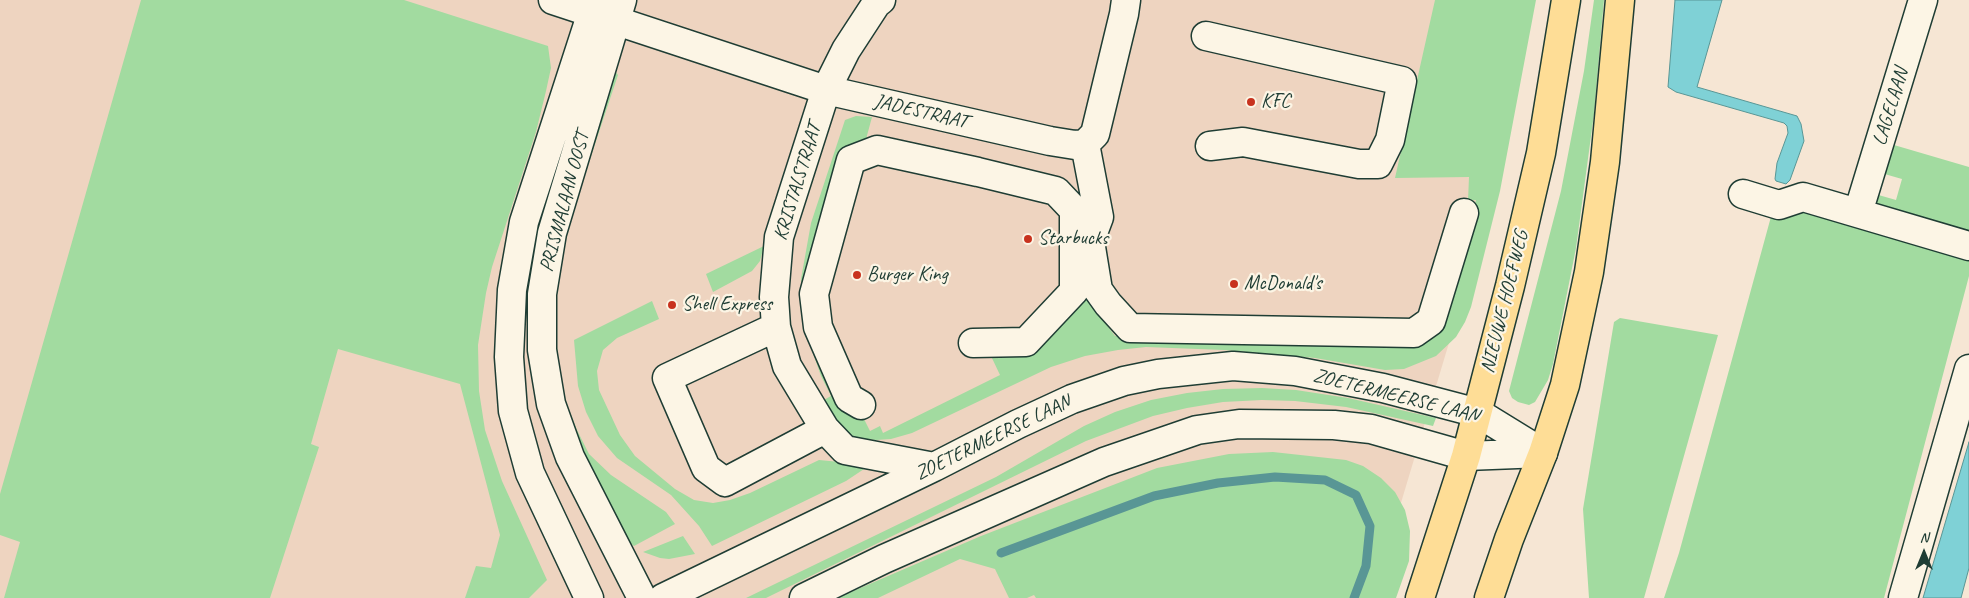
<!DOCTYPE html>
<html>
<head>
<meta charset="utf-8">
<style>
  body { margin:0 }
  #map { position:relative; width:1969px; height:598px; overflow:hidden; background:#f6e6d4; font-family:Caveat,sans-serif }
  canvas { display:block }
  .north { position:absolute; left:1899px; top:528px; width:50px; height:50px; -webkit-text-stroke:4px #fcf5e5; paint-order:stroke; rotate:0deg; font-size:14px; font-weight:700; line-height:20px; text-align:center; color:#1f3d34 }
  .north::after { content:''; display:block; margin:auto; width:18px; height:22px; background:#1f3d34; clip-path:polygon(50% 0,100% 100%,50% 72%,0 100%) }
</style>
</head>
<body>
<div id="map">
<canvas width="1969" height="598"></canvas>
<div class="north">N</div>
</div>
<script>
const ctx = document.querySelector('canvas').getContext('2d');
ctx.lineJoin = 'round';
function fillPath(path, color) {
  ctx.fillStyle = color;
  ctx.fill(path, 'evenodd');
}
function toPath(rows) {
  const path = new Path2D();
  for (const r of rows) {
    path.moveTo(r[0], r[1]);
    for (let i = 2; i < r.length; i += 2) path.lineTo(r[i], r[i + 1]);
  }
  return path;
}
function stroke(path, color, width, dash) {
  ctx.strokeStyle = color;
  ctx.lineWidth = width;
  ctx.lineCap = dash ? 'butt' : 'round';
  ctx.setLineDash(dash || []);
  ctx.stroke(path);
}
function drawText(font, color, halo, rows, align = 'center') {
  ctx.font = font + ' Caveat,sans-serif';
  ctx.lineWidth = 4.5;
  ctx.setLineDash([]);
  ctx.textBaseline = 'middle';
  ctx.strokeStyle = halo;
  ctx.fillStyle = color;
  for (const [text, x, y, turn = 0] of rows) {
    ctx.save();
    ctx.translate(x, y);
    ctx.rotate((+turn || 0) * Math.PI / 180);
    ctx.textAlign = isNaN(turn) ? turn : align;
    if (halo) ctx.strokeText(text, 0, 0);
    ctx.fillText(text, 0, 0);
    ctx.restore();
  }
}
fillPath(toPath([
  [0,0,1503,0,1485,223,1400,506,1337,598,0,598]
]), '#eed4c0');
fillPath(toPath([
  [141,0,404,0,548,46,551,68,546,91,536,132,492,267,486,293,478,345,479,391,485,430,502,481,547,580,529,598,465,598,476,566,491,568,500,535,460,384,338,349,311,444,319,447,270,598,4,598,20,542,0,535,0,494],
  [1435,0,1536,0,1500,191,1471,307,1465,322,1456,337,1436,356,1404,369,1385,370,1315,358,1224,350,1146,347,1118,350,1085,356,1051,367,912,433,891,439,876,440,857,439,845,430,822,401,831,396,821,376,806,333,803,318,801,279,811,223,845,120,856,116,872,117,865,143,829,209,818,222,808,263,860,411,870,431,880,426,883,433,1000,375,991,356,1084,294,1115,336,1244,340,1252,344,1416,340,1442,318,1476,200,1468,201,1469,177,1395,178],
  [1594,0,1604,0,1594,114,1576,248,1553,364,1548,380,1535,402,1529,405,1518,402,1512,398,1509,391,1561,191,1584,71],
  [610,70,615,71,618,75,565,234,555,297,555,324,560,379,566,402,577,430,589,454,611,475,666,512,675,524,634,546,624,538,615,525,570,433,553,380,547,323,546,294,550,262,556,232,602,83],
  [1894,145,1969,167,1969,234,1874,206,1875,194,1896,200,1902,179,1881,173,1889,149,1893,148],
  [1802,210,1969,257,1969,276,1884,598,1664,598,1679,553,1772,213],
  [764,246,760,261,752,271,713,292,706,274],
  [652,301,659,319,617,338,603,350,597,371,599,390,620,435,635,456,675,489,694,500,713,503,730,500,750,493,819,460,850,463,864,469,846,481,712,546,699,526,671,495,617,458,598,436,586,412,578,386,574,340],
  [1620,318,1718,335,1644,598,1589,598,1583,509,1614,322],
  [1262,388,1296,390,1348,398,1436,418,1433,426,1346,407,1295,401,1262,400,1223,402,1187,408,1153,416,1086,441,766,598,746,598,996,477,1084,426,1115,412,1151,400,1187,393,1223,389],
  [1273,452,1346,460,1363,466,1381,478,1395,492,1405,510,1410,531,1409,561,1396,598,1036,598,1034,595,1027,598,1009,598,995,569,960,559,878,598,837,598,981,536,1157,468,1229,454],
  [683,536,695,554,669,559,660,558,643,552]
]), '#a2dba0');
const water = toPath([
  [1675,0,1722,0,1697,87,1797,116,1801,124,1804,141,1790,180,1786,184,1776,181,1775,179,1777,163,1788,133,1787,126,1784,123,1676,92,1668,87,1675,0],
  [1969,442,1969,568,1961,598,1923,598,1969,442]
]);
fillPath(water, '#7fd1d6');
stroke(water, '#599695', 1);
stroke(toPath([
  [1001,553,1154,496,1218,483,1275,477,1325,480,1356,495,1370,526,1366,566,1354,598]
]), '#599695', 9);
const minor = toPath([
  [553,0,826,90,1050,141,1075,145,1085,144,1095,134,1124,14,1126,0],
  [622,0,552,233,542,294,542,350,551,404,570,457,642,598],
  [881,0,876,4,846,50,826,90,779,237,774,297,776,327,787,366,825,429,845,450,934,467],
  [1206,36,1402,81,1390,140,1378,164,1359,164,1243,142,1210,146],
  [1085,144,1099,217,1090,241,1098,290,1108,304,1130,328,1414,333,1431,321,1464,213],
  [1743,194,1779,205,1803,197,1969,246],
  [1858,213,1923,0],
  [776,327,667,378,706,468,725,482,825,429],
  [861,405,849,398,818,327,814,294,851,160,877,150,978,172,1056,191,1074,210,1074,291,1026,342,973,343],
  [589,598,530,473,513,411,509,357,512,290,524,222,596,0],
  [663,598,934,467,1018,424,1072,399,1124,381,1158,374,1233,366,1295,371,1383,388,1478,413,1543,453],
  [804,598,884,559,1104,462,1197,430,1239,424,1334,425,1371,429,1466,456,1543,453],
  [1903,598,1969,369]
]);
const major = toPath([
  [1420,598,1466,456,1510,286,1541,153,1566,0],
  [1489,598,1509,539,1543,453,1565,385,1589,272,1605,162,1620,0]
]);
stroke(minor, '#1f3d34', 31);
stroke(major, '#1f3d34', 31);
stroke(minor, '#fcf5e5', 28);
stroke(major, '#fedd96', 28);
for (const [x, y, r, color] of [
  [1251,102,5,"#c8321e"],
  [1028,239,5,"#c8321e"],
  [857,275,5,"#c8321e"],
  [1234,284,5,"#c8321e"],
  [672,305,5,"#c8321e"]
]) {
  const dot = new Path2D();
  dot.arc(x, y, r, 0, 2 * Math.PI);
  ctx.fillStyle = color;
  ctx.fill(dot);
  stroke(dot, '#fcf5e5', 2);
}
drawText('20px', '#1f3d34', '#fcf5e5', [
  ["KFC",1261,102],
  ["Starbucks",1038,239],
  ["Burger King",867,275],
  ["McDonald's",1244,284],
  ["Shell Express",682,305]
], 'left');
drawText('20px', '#1f3d34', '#fcf5e5', [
  ["LAGELAAN",1891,107,-73],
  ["JADESTRAAT",921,112,13],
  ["KRISTALSTRAAT",798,182,-73],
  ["PRISMALAAN OOST",565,202,-75],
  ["NIEUWE HOEFWEG",1505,302,-76],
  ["ZOETERMEERSE LAAN",1396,396,14],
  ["ZOETERMEERSE LAAN",993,438,-26]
]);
</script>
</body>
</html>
